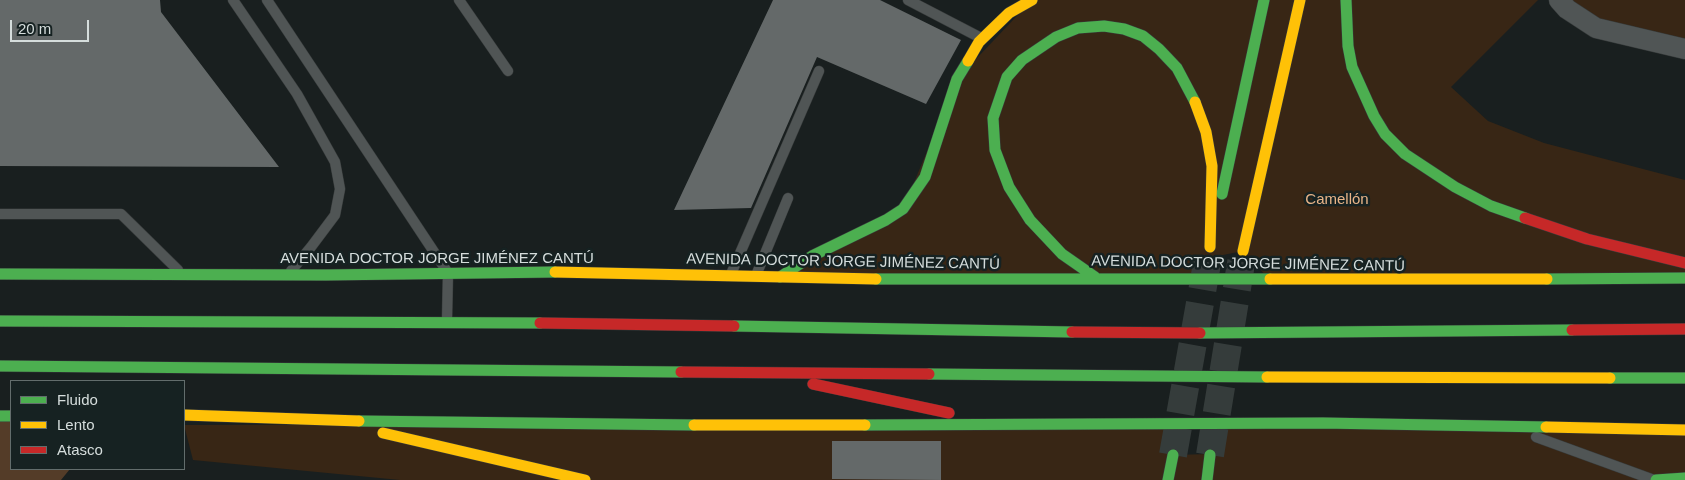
<!DOCTYPE html>
<html>
<head>
<meta charset="utf-8">
<style>
  body { margin:0 }
  #map { position:relative; width:1685px; height:480px; overflow:hidden; background:#191f1f; font-family:Arial,sans-serif }
  canvas { display:block }
  .legend { position:absolute; left:10px; top:380px; width:175px; height:90px; box-sizing:border-box; background:#162222; border:1px solid #626d6c; margin:0; padding:6px 9px; list-style:none; font-size:15px; color:#d5dddc }
  .legend li { display:flex; align-items:center; gap:10px; height:25px }
  .legend b { width:25px; border:1px solid #626d6c }
  .scale { position:absolute; left:10px; top:20px; width:79px; height:22px; box-sizing:border-box; border:2px solid #d5dddc; border-top:0; padding-left:6px; font-size:15px; line-height:18px; white-space:nowrap; color:#d5dddc; -webkit-text-stroke:4px #162222; paint-order:stroke }
</style>
</head>
<body>
<div id="map">
<canvas width="1685" height="480"></canvas>
<ul class="legend">
<li><b style="height:6px;background:#4caf50"></b>Fluido</li>
<li><b style="height:6px;background:#ffc107"></b>Lento</li>
<li><b style="height:6px;background:#c62828"></b>Atasco</li>
</ul>
<div class="scale">20 m</div>
</div>
<script>
const ctx = document.querySelector('canvas').getContext('2d');
ctx.lineJoin = 'round';
function fillPath(path, color) {
  ctx.fillStyle = color;
  ctx.fill(path, 'evenodd');
}
function toPath(rows) {
  const path = new Path2D();
  for (const r of rows) {
    path.moveTo(r[0], r[1]);
    for (let i = 2; i < r.length; i += 2) path.lineTo(r[i], r[i + 1]);
  }
  return path;
}
function stroke(path, color, width, dash) {
  ctx.strokeStyle = color;
  ctx.lineWidth = width;
  ctx.lineCap = dash ? 'butt' : 'round';
  ctx.setLineDash(dash || []);
  ctx.stroke(path);
}
function drawText(font, color, halo, rows, align = 'center') {
  ctx.font = font + ' Arial,sans-serif';
  ctx.lineWidth = 5;
  ctx.setLineDash([]);
  ctx.textBaseline = 'middle';
  ctx.strokeStyle = halo;
  ctx.fillStyle = color;
  for (const [text, x, y, turn = 0] of rows) {
    ctx.save();
    ctx.translate(x, y);
    ctx.rotate((+turn || 0) * Math.PI / 180);
    ctx.textAlign = isNaN(turn) ? turn : align;
    if (halo) ctx.strokeText(text, 0, 0);
    ctx.fillText(text, 0, 0);
    ctx.restore();
  }
}
fillPath(toPath([
  [1032,0,1538,0,1451,87,1488,121,1544,143,1685,180,1685,278,1269,279,1243,251,1208,258,1186,279,780,277,903,209,957,79],
  [1559,0,1685,0,1685,49,1596,28],
  [1179,423,1173,455,1210,454,1219,423,1685,430,1685,478,1656,480,400,480,193,460,184,425]
]), '#382615');
fillPath(toPath([
  [0,416,11,416,11,469,70,469,61,480,0,480]
]), '#543c28');
fillPath(toPath([
  [0,0,160,0,161,12,279,167,0,166],
  [773,0,880,0,961,40,926,104,817,57,751,208,674,210],
  [832,441,941,441,941,480,832,479]
]), '#646969');
stroke(toPath([
  [1173,455,1208,258],
  [1210,455,1243,251]
]), '#353c3b', 28, [28, 14]);
const lane = toPath([
  [233,0,297,94,335,162,340,189,335,215,311,247,291,271],
  [267,0,448,273,447,320],
  [459,0,508,71],
  [908,0,981,38],
  [0,214,121,214,178,270],
  [757,273,788,198],
  [731,274,819,71],
  [1536,437,1654,480]
]);
const street = toPath([
  [1559,0,1567,9,1596,28,1685,49]
]);
const fast = toPath([
  [1346,0,1348,46,1352,67,1374,116,1385,134,1405,154,1455,187,1491,206,1525,218],
  [1222,194,1264,0],
  [0,274,326,275,555,272],
  [780,277,812,256,886,220,903,209,925,177,957,79,968,61],
  [1095,277,1062,254,1030,220,1009,187,995,150,993,118,1007,77,1022,60,1056,37,1078,28,1104,26,1124,29,1143,36,1159,49,1177,68,1195,102],
  [876,279,1270,279],
  [1547,279,1685,278],
  [0,321,540,323],
  [734,326,1072,332],
  [1200,333,1572,330],
  [0,366,681,372],
  [929,374,1267,377],
  [1610,378,1685,378],
  [0,416,11,416],
  [359,421,694,425],
  [865,425,1323,423,1546,427],
  [1168,480,1173,455],
  [1207,480,1210,455],
  [1656,480,1685,478]
]);
const slow = toPath([
  [968,61,979,42,1009,13,1032,0],
  [1195,102,1206,132,1212,166,1210,247],
  [1243,251,1300,0],
  [555,272,876,279],
  [1270,279,1547,279],
  [1267,377,1610,378],
  [184,415,359,421],
  [694,425,865,425],
  [1546,427,1685,430],
  [383,433,585,480]
]);
const jam = toPath([
  [1525,218,1587,239,1685,263],
  [540,323,734,326],
  [1572,330,1685,329],
  [1072,332,1200,333],
  [681,372,929,374],
  [813,384,949,413]
]);
stroke(lane, '#373b3b', 11);
stroke(street, '#373b3b', 21);
stroke(fast, '#373b3b', 12);
stroke(slow, '#373b3b', 12);
stroke(jam, '#373b3b', 12);
stroke(lane, '#505555', 10);
stroke(street, '#505555', 20);
stroke(fast, '#4caf50', 11);
stroke(slow, '#ffc107', 11);
stroke(jam, '#c62828', 11);
drawText('15px', '#e8b488', '#162222', [
  ["Camellón",1337,200]
]);
drawText('15px', '#d5dddc', '#162222', [
  ["AVENIDA DOCTOR JORGE JIMÉNEZ CANTÚ",437,259],
  ["AVENIDA DOCTOR JORGE JIMÉNEZ CANTÚ",843,262,1],
  ["AVENIDA DOCTOR JORGE JIMÉNEZ CANTÚ",1248,264,1]
]);
</script>
</body>
</html>
